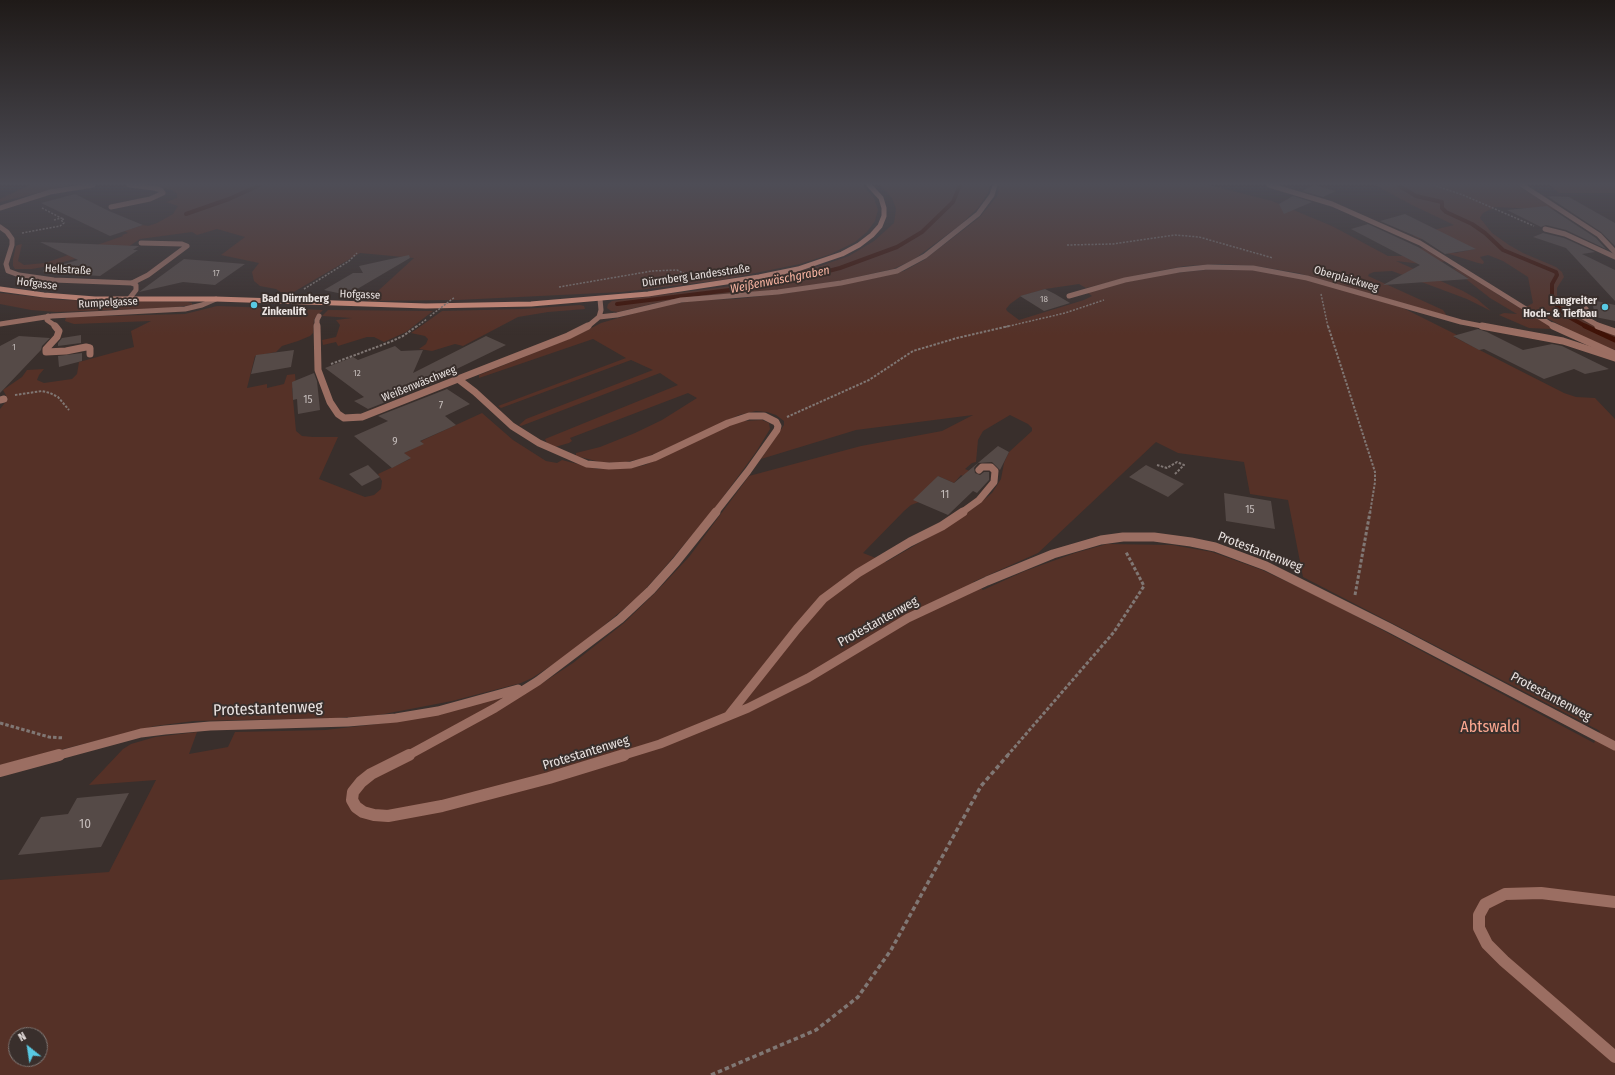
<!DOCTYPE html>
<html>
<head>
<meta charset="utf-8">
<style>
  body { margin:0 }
  #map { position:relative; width:1615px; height:1075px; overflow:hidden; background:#392f2c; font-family:"Fira Sans Condensed",sans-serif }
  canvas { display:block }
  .north { position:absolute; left:8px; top:1027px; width:40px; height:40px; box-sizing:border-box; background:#392f2c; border:1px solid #7f7774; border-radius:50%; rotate:330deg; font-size:11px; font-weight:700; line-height:16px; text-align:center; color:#e9e2e0 }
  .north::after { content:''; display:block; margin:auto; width:14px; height:18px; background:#58c9e3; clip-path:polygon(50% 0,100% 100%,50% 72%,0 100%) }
</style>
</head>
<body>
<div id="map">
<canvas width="1615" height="1075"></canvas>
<div class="north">N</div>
</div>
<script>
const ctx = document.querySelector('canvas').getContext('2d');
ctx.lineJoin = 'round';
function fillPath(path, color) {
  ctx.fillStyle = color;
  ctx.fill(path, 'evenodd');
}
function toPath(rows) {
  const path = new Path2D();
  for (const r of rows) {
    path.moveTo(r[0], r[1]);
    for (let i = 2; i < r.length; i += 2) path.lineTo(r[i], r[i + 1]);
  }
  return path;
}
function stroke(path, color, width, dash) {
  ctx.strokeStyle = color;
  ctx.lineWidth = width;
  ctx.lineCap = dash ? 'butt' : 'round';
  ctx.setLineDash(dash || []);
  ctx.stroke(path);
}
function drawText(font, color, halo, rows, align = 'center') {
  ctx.font = font + ' "Fira Sans Condensed",sans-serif';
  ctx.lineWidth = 4;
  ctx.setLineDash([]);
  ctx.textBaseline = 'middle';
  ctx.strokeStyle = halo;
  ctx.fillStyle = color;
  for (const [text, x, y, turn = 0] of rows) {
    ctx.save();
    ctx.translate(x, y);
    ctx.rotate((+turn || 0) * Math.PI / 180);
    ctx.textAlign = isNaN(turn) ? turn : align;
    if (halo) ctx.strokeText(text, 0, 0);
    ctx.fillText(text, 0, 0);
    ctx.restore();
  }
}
fillPath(toPath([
  [30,185,71,185,0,202,0,199],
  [150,185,863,185,874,198,878,210,875,221,867,232,855,242,831,254,800,264,721,280,622,292,457,300,367,301,414,258,360,253,287,296,276,289,260,286,254,281,252,272,259,263,221,255,245,237,217,229,197,235,192,232,140,239,122,251,89,255,49,266,32,269,15,269,13,266,13,259,16,246,18,245,22,244,18,261,24,265,45,263,123,236,122,235,128,233,124,231,143,225,148,226,157,223,173,214,178,206,166,202,177,198,177,194,172,190],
  [880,185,990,185,988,193,978,208,960,225,913,260,893,269,839,281,781,290,689,297,651,304,618,312,611,311,607,308,608,304,612,301,740,285,820,266,849,256,874,241,894,223,896,209,892,198],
  [999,185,1209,185,1272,201,1332,226,1388,256,1404,256,1416,247,1426,249,1448,261,1422,264,1396,261,1463,291,1477,299,1491,311,1467,299,1392,271,1374,272,1369,274,1368,276,1443,310,1447,316,1298,273,1256,266,1221,264,1185,266,1143,274,1086,288,1079,284,1045,289,1021,296,1010,304,1006,309,1007,311,1019,320,1084,300,1092,296,1088,293,1122,283,1165,274,1225,268,1260,270,1300,277,1403,308,1457,335,1454,337,1564,393,1576,397,1595,398,1615,419,1615,1075,0,1075,0,880,109,872,156,780,89,785,123,749,131,744,155,737,197,732,189,754,228,747,235,732,325,730,387,723,442,713,516,694,541,684,573,663,624,623,656,592,689,557,749,476,861,446,942,431,973,415,856,430,761,459,784,425,784,421,776,415,767,412,756,411,739,415,661,451,644,458,621,463,600,462,576,456,576,453,600,447,635,433,662,420,697,398,688,393,570,438,572,441,569,443,555,447,547,443,545,439,678,385,660,373,521,426,519,425,526,419,653,370,631,360,501,408,498,406,626,358,593,339,479,378,479,375,576,336,601,323,656,307,698,300,736,299,788,293,879,277,904,271,924,260,980,217,998,195],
  [1010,415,1028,424,1032,428,1032,431,1009,452,1004,463,1001,479,992,493,975,507,945,528,886,562,863,553,904,511,911,505,919,502,938,476,954,483,961,475,967,478,972,472,965,469,972,463,976,462,978,440,983,431],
  [1156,442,1178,453,1244,462,1250,494,1288,500,1303,577,1600,731,1594,743,1326,600,1262,570,1212,552,1172,545,1107,544,1075,553,1025,571,983,590,973,582,1038,553],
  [16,1035,40,1035,40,1059,16,1059],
  [1375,185,1517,185,1557,210,1495,207,1483,213,1480,218,1492,233,1509,245,1523,253,1556,267,1562,272,1564,277,1557,288,1557,295,1572,313,1586,322,1615,334,1615,350,1579,335,1526,307,1533,303,1528,277,1503,261,1488,255,1480,257,1484,262,1483,264,1478,263,1443,252,1445,248,1455,253,1475,249,1429,237,1419,239,1412,235,1454,225,1412,205],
  [1550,185,1615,185,1615,193,1559,193],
  [1452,268,1457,269,1477,279,1500,296,1544,322,1552,328,1551,329,1529,328,1499,315,1504,313,1517,314,1490,298,1466,279,1468,278],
  [0,293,62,300,188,302,192,303,192,305,168,308,56,312,31,310,0,304],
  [580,305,584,306,585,309,548,312,518,317,463,346,455,344,432,351,419,349,426,344,428,339,425,336,411,333,442,311,522,309],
  [217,306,323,310,314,319,313,333,310,336,298,341,282,346,276,352,255,356,247,388,267,384,267,388,284,384,287,375,295,374,296,387,292,388,296,431,302,436,313,437,338,437,319,479,365,497,374,495,381,489,382,481,378,474,410,459,404,453,423,444,421,441,482,413,513,440,546,461,557,463,562,460,597,469,631,468,645,465,733,424,743,421,762,420,769,423,770,429,756,452,715,508,659,574,638,597,571,653,532,678,521,683,452,701,379,715,336,718,194,721,155,726,0,765,0,409,8,399,3,390,22,377,27,370,44,369,39,375,37,380,44,383,72,379,77,374,79,362,134,347,131,331,151,321,74,324,65,321,66,317,185,314],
  [328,310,433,311,406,332,384,342,374,337,367,337,338,346,336,342,323,345,322,340,336,337,340,325,336,320,352,318,322,316]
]), '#553127');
stroke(toPath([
  [1398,185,1416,196,1442,202,1442,208,1446,212,1472,224,1485,233,1503,250,1556,272,1557,275,1552,284,1552,295,1557,306,1567,316,1587,327],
  [186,214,229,199,260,185],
  [617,304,754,287,798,279,840,268,897,247,922,232,953,202,960,185]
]), '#3f1105', 4);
stroke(toPath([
  [1585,326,1615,340]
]), '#3f1105', 5);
fillPath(toPath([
  [1314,185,1336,191,1323,197,1302,191],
  [75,194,109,211,143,225,110,236,41,203],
  [1293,196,1312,202,1284,214,1279,204],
  [1547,196,1569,197,1615,223,1615,246,1601,232],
  [1547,206,1596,238,1606,249,1566,230,1546,225,1541,227,1507,210],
  [1405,214,1476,249,1445,254,1422,239,1380,221],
  [1368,224,1418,247,1469,279,1383,285,1420,265,1351,229],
  [1543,233,1564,238,1595,252,1582,254,1615,270,1615,301,1566,248,1533,237],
  [40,242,138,246,139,246,133,250,138,250,100,276,43,272,43,270,78,260],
  [409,255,410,258,347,295,324,290,353,273,363,273,359,266],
  [184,259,245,264,215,285,183,282,139,292],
  [1045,289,1055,294,1070,303,1044,311,1020,296],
  [1592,300,1615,305,1615,321,1595,317],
  [1478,329,1487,332,1523,350,1552,344,1562,346,1609,369,1585,374,1574,369,1544,379,1484,349,1479,350,1453,336],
  [81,335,81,343,58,346,58,343,62,338],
  [19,336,50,338,42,346,41,350,0,393,0,346],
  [486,336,506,345,434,380,437,382,368,409,354,401,364,397,325,368,353,357,358,360,395,346,401,351,423,350,413,373],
  [294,350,291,367,251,374,256,355],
  [82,353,82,361,59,367,58,356],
  [314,373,317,381,320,410,298,414,297,399,293,400,292,382],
  [447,389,470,404,445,416,456,425,420,441,424,444,404,453,411,458,392,468,354,436,388,421,378,416],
  [998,446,1009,452,1000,470,992,462,978,463,974,468,975,473,980,475,984,472,989,472,989,480,977,493,973,491,948,515,913,500,938,476,954,483],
  [368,465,380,477,362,486,349,474],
  [1146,465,1184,484,1168,497,1129,477],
  [1224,493,1271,501,1275,529,1226,521],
  [129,793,101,847,18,855,41,817,68,814,77,798]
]), '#554a47');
stroke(toPath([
  [1433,185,1463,195,1534,226],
  [42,208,61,218],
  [54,220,61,218],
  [22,233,60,226,64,223,61,220,64,219,61,218],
  [1067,245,1113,244,1175,235,1199,237,1273,258],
  [559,287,652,271,677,270,687,275],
  [304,289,349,261,357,253],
  [1321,294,1328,327],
  [416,327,427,319],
  [1005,327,1065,313,1104,300]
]), '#807774', 1.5, [2, 1.5]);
stroke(toPath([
  [1328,326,1375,472,1375,482,1370,513],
  [331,364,390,342,403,336,417,326],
  [15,395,42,391,50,393,58,397,69,410],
  [787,417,869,380,913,351,957,338,1009,326],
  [1157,465,1167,468,1177,462,1184,465,1174,475]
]), '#807774', 2, [2.5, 1.5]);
stroke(toPath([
  [1355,595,1370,512],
  [0,723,49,737,64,738],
  [1007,756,1114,632,1144,586,1126,552]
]), '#807774', 3, [3.5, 2]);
stroke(toPath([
  [711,1075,816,1030,858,997,891,950,981,786,1008,755]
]), '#807774', 3.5, [4.5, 3]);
stroke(toPath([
  [111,207,150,199,163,193,161,190,154,188,129,185],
  [0,208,50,192,93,185],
  [1545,229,1565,234,1615,257],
  [132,283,148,275,187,246,182,244,141,243],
  [1069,296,1125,280,1179,270,1208,267,1253,268,1307,278,1461,322,1487,327],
  [1586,309,1581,313,1583,317,1601,327],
  [48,316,47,320,57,327],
  [317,327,317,320,319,316]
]), '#9b6e62', 5);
stroke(toPath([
  [55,326,59,331,57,337,46,349,46,352,66,351,86,347,90,348,90,354],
  [317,326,318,370,330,402,338,414,344,418,362,417,458,379,475,392,512,426,539,443,587,464,609,466,631,465,654,458,728,423,749,416,764,416,776,422,778,426,777,430,748,471,715,513],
  [1482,326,1563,341,1615,358],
  [1598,326,1615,332],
  [0,400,4,399],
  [961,513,979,500,994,482,995,471,991,467,982,467,979,470]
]), '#9b6e62', 7);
stroke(toPath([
  [728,716,797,629,823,599,858,573,910,542,942,526,963,512],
  [56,756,141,733,165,730,210,726,348,722,396,718,438,711,518,689],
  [407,756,495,708,538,681,620,619,651,590,676,562,716,512],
  [621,756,660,744,748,708,808,678,908,618,987,581,1053,554,1101,540,1123,537,1154,537,1191,542,1215,547,1266,566,1390,628,1615,746]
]), '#9b6e62', 9);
stroke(toPath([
  [409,755,371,774,361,782,353,792,352,800,356,807,363,812,374,815,388,816,442,806,549,778,624,755],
  [0,771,59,755],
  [1615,902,1541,893,1505,894,1485,904,1479,915,1479,928,1487,944,1504,961,1615,1057]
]), '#9b6e62', 12);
stroke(toPath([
  [1269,185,1332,204,1420,243,1555,327],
  [1522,185,1599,235,1615,252],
  [0,227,7,232,12,239,12,245,6,264,8,271,19,275,54,280,132,283,136,285,136,290,129,299],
  [599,317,617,315,681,300,778,292,841,283,897,271,925,256,978,214,992,195,995,185],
  [0,324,52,316,185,309,202,305,216,299],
  [587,327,599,317,601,310,600,299]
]), '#9b6e62', 5);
stroke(toPath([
  [1553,326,1615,354],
  [458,379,568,336,588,326]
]), '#9b6e62', 7);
stroke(toPath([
  [0,289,44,295,95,299,216,299,426,306,531,304,648,294,759,277,798,269,842,254,859,245,872,235,880,226,884,216,884,208,881,198,869,185]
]), '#d7907c', 5);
stroke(toPath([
  [430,316,455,297]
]), '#807774', 1.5, [2, 1.5]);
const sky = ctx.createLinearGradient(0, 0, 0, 335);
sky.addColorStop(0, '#1f1a18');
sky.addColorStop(0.55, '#4e4d56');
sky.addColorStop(1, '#4e4d5600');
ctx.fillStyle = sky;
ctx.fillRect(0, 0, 1615, 335);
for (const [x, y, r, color] of [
  [254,305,4,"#58c9e3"],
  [1605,307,4,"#58c9e3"]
]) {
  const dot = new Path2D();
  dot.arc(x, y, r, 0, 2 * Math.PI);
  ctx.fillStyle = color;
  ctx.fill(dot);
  stroke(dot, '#392f2c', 1.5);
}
drawText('9px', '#c4bcba', null, [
  ["17",216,273],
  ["18",1044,299],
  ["1",14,347],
  ["12",357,373]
]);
drawText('11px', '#e9e2e0', '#392f2c', [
  ["Hellstraße",68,270,3],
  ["Dürrnberg Landesstraße",696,276,-8],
  ["Oberplaickweg",1346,279,16],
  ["Hofgasse",37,284,7],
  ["Hofgasse",360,295,2],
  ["Rumpelgasse",108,303,-3],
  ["Weißenwäschweg",419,384,-22]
]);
drawText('bold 11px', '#e9e2e0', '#392f2c', [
  ["Bad Dürrnberg",262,299],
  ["Zinkenlift",262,312],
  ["Langreiter",1597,301,"right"],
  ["Hoch- & Tiefbau",1597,314,"right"]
], 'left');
drawText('11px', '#c4bcba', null, [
  ["15",308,400],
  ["7",441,406],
  ["9",395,442],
  ["11",945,495],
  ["15",1250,510]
]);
drawText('italic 12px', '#f9b5a2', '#392f2c', [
  ["Weißenwäschgraben",780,280,-11]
]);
drawText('13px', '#e9e2e0', '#392f2c', [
  ["Protestantenweg",1260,552,21],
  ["Protestantenweg",878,622,-29],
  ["Protestantenweg",1551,697,28],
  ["Protestantenweg",586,753,-17]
]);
drawText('13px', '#c4bcba', null, [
  ["10",85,824]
]);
drawText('16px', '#e9e2e0', '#392f2c', [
  ["Protestantenweg",268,709,-2]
]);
drawText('16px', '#fba790', '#392f2c', [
  ["Abtswald",1490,728]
]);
</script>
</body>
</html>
